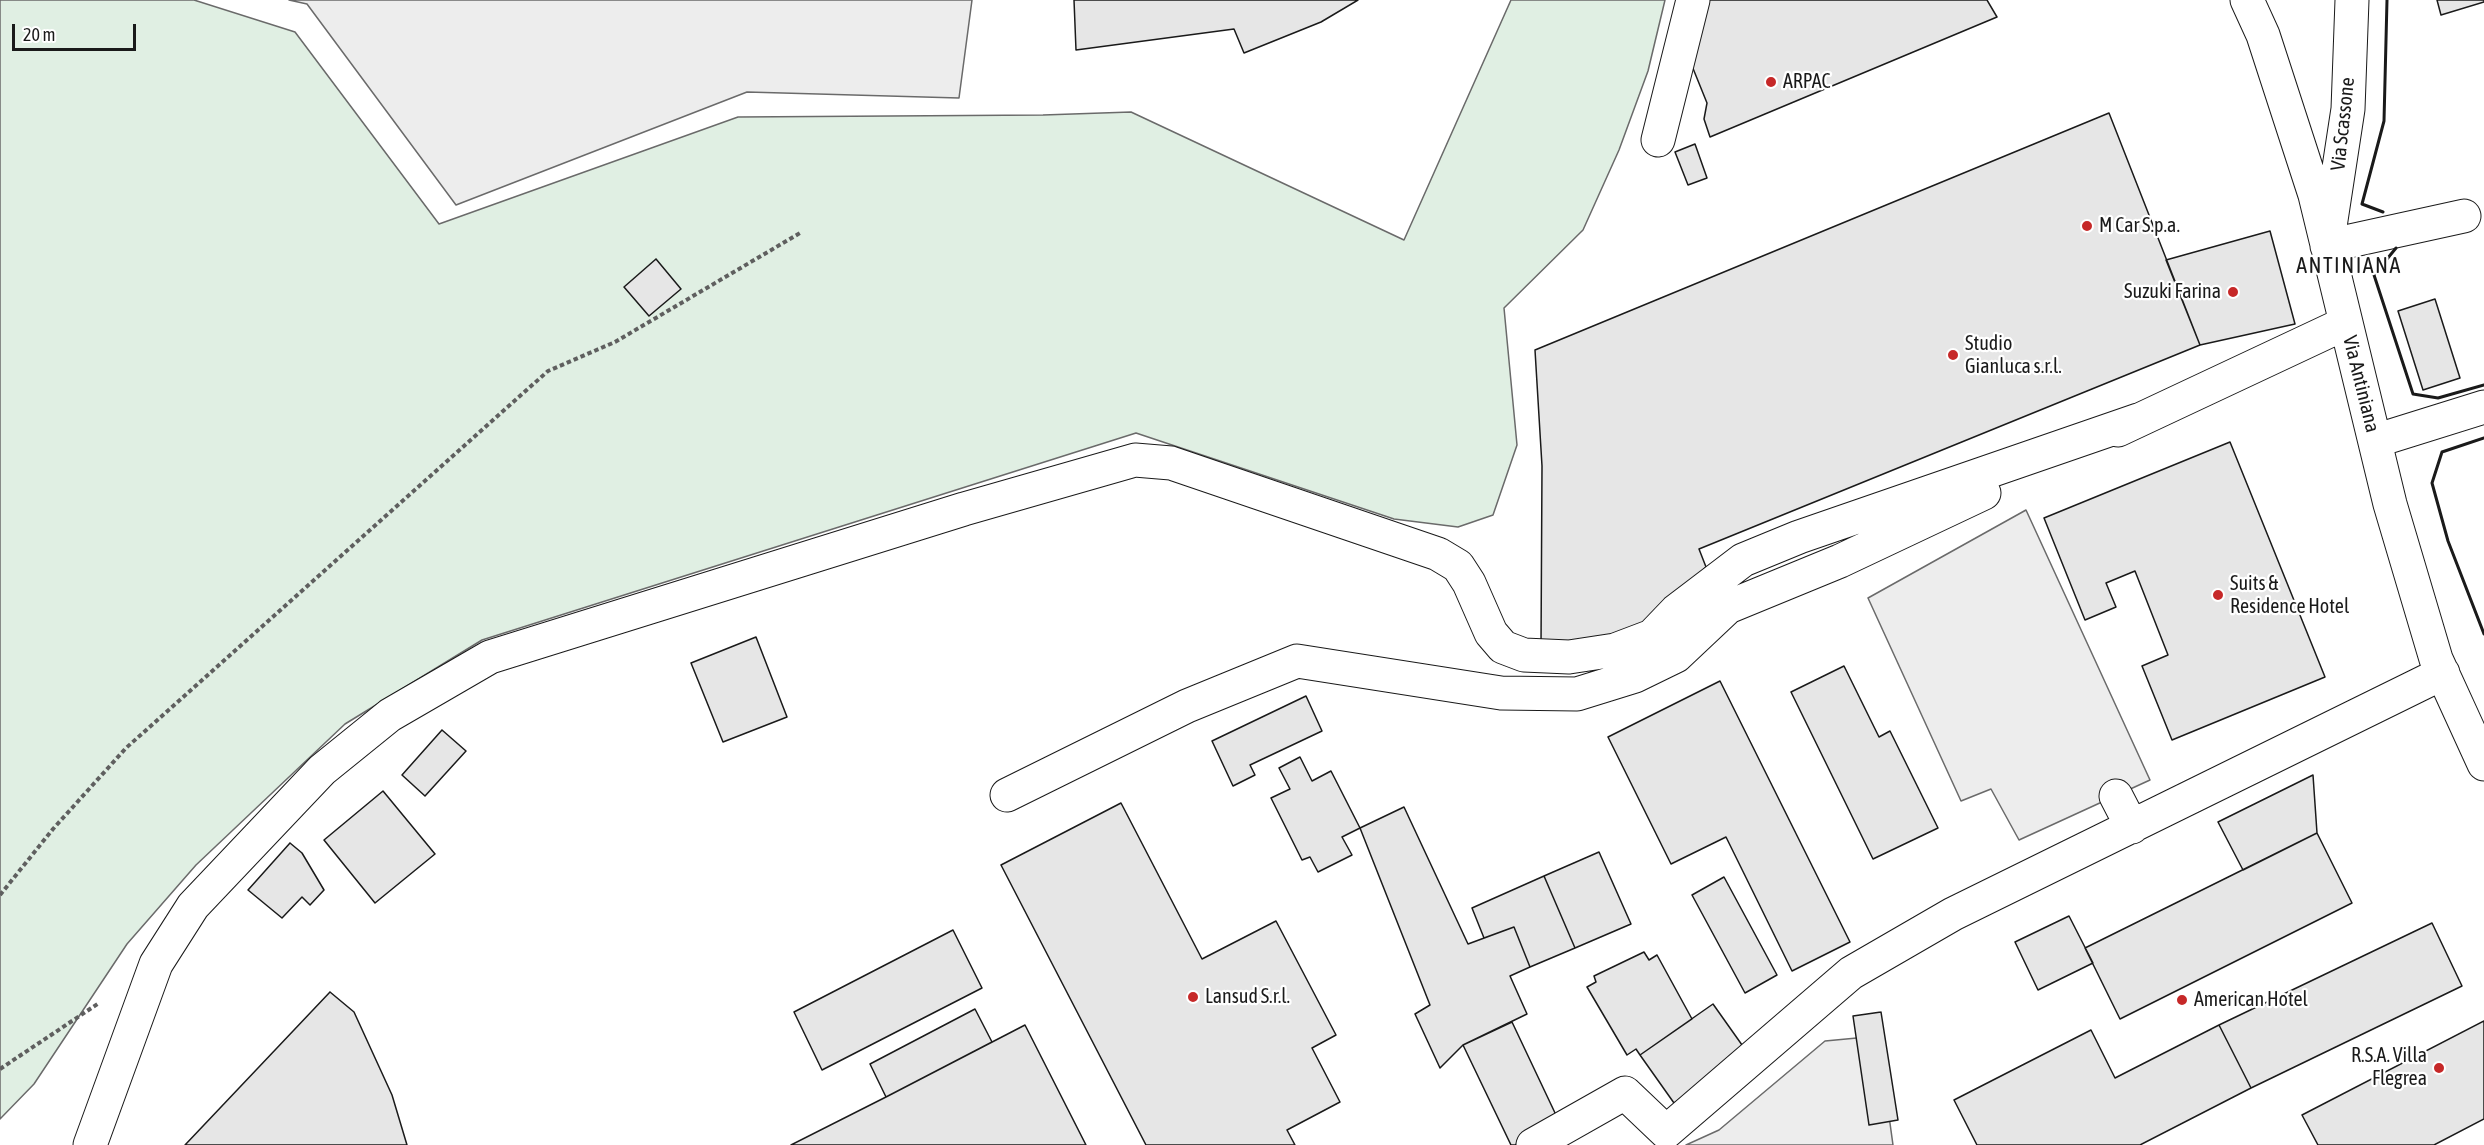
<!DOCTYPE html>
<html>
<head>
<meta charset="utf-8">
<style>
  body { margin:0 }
  #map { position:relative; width:2484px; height:1145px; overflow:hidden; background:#fff; font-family:"Asap Condensed",sans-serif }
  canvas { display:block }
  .scale { position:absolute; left:12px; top:24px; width:124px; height:27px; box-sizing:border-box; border:3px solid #1a1a1a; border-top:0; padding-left:8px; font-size:18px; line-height:21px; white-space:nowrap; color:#1a1a1a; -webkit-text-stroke:4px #fff; paint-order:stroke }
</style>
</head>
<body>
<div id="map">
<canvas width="2484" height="1145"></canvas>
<div class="scale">20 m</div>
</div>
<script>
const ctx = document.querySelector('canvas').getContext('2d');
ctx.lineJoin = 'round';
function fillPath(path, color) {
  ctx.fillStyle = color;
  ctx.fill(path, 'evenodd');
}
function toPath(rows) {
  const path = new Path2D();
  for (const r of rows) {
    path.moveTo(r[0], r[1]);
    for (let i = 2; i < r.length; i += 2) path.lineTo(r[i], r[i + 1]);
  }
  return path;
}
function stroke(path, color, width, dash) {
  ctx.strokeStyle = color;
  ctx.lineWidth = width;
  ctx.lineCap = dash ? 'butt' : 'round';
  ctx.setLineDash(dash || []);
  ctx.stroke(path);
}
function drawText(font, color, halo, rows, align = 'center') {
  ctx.font = font + ' "Asap Condensed",sans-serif';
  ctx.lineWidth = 4.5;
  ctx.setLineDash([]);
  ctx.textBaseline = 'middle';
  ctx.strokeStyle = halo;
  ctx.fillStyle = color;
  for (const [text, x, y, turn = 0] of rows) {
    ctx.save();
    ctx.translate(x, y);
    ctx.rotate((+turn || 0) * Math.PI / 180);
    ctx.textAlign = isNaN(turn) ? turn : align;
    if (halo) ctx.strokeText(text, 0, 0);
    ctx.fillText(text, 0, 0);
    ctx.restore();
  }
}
const green = toPath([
  [0,0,194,0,295,32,439,224,738,117,1043,115,1131,112,1404,240,1511,0,1665,0,1648,71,1619,150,1583,230,1504,308,1517,445,1493,515,1458,527,1394,519,1136,433,482,640,345,724,196,865,127,944,34,1084,0,1119,0,0]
]);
fillPath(green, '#e0efe3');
stroke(green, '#6a6a6a', 1.5);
const parking = toPath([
  [289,0,972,0,959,98,747,92,456,205,307,4,289,0],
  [2026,510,2150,780,2019,840,1991,789,1961,801,1868,598,2026,510],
  [1878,1036,1893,1145,1686,1145,1719,1130,1825,1041,1878,1036]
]);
fillPath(parking, '#ededed');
stroke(parking, '#6a6a6a', 1.5);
const building = toPath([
  [1074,0,1358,0,1321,22,1244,53,1234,29,1076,50,1074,0],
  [1706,0,1987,0,1997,17,1710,137,1704,119,1707,103,1690,61,1706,0],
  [2437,0,2484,0,2484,2,2441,15,2437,0],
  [2109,113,2200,345,1699,549,1706,567,1645,628,1578,646,1541,646,1542,466,1535,350,2109,113],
  [1695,144,1707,178,1688,185,1675,152,1695,144],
  [2270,231,2295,324,2200,345,2166,260,2270,231],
  [656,259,681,289,649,316,624,287,656,259],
  [2435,299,2460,378,2423,390,2398,311,2435,299],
  [2230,442,2325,677,2172,740,2142,666,2168,655,2135,571,2106,583,2116,607,2085,620,2044,518,2230,442],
  [756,637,787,717,723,742,691,663,756,637],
  [1844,666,1879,737,1890,731,1938,828,1873,859,1791,692,1844,666],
  [1720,681,1850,942,1792,971,1726,837,1671,864,1608,737,1720,681],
  [1306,696,1322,731,1250,765,1255,775,1233,786,1212,741,1306,696],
  [442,730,466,751,425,796,402,775,442,730],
  [1300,757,1312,781,1331,771,1360,828,1342,837,1352,855,1318,872,1310,857,1302,860,1271,798,1290,789,1279,768,1300,757],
  [2313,775,2317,833,2243,870,2218,822,2313,775],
  [383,791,435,854,375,903,324,840,383,791],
  [1121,803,1202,959,1276,921,1336,1035,1312,1048,1340,1102,1287,1130,1295,1145,1146,1145,1001,865,1121,803],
  [1404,807,1468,944,1514,927,1530,967,1510,976,1527,1014,1463,1045,1440,1068,1415,1014,1430,1005,1360,828,1404,807],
  [2317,833,2352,903,2120,1019,2085,948,2317,833],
  [290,843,302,853,324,890,310,905,302,897,282,918,248,890,290,843],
  [1599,852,1631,924,1575,948,1544,876,1599,852],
  [1544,876,1575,948,1530,967,1514,927,1484,938,1472,908,1544,876],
  [1724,877,1777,975,1745,993,1692,895,1724,877],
  [2069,916,2093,963,2038,990,2015,942,2069,916],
  [2432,923,2462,986,2251,1088,2219,1025,2432,923],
  [953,930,982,988,822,1070,794,1012,953,930],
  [1644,952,1649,960,1657,955,1692,1019,1640,1055,1636,1049,1627,1055,1587,987,1596,982,1594,976,1644,952],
  [330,992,354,1012,392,1095,407,1145,185,1145,330,992],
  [1713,1004,1747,1052,1674,1103,1640,1055,1713,1004],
  [975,1009,992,1042,886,1097,870,1064,975,1009],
  [1881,1012,1898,1120,1869,1125,1853,1016,1881,1012],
  [2484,1021,2484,1119,2434,1145,2318,1145,2302,1115,2484,1021],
  [1512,1022,1556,1115,1515,1145,1511,1145,1463,1045,1512,1022],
  [1025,1025,1086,1145,791,1145,886,1097,1025,1025],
  [2219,1025,2251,1088,2140,1145,1977,1145,1954,1100,2091,1030,2115,1078,2219,1025]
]);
fillPath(building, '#e6e6e6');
stroke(building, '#1a1a1a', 1.5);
const minor = toPath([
  [2247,0,2263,35,2315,195,2390,504,2436,659,2484,764],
  [2352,0,2348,109,2327,246,2464,216],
  [1658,140,1693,0],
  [2118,430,2346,323],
  [2375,441,2484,407],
  [1007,795,1187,706,1297,661,1501,693,1577,694,1635,676,1676,656,1728,607,1840,561,1984,493],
  [2116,796,2132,827],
  [90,1145,156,964,193,906,322,770,390,715,490,657,964,509,1135,460,1171,463,1438,554,1458,566,1469,583,1491,633,1503,647,1524,655,1569,657,1615,650,1652,636,1676,611,1743,560,1799,537,2138,420],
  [1533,1145,1625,1093,1666,1132,1851,973,1953,914,2443,673]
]);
stroke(minor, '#1a1a1a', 35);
stroke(toPath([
  [0,895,53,829,126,748,548,371,615,342,800,233],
  [0,1069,99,1003]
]), '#5f5f5f', 4, [4.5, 3]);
stroke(minor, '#fff', 33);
stroke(toPath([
  [2383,212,2362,204,2384,121,2387,0],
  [2396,248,2374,275,2413,394,2438,398,2484,385],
  [2484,438,2442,452,2432,483,2448,541,2484,634]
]), '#1a1a1a', 3);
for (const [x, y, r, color] of [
  [1771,82,6,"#c62828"],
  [2087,226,6,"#c62828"],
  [2233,292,6,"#c62828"],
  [1953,355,6,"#c62828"],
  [2218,595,6,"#c62828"],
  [1193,997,6,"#c62828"],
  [2182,1000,6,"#c62828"],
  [2439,1068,6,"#c62828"]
]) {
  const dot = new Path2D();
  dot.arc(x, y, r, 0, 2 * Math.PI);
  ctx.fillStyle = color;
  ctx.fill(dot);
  stroke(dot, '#fff', 2);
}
drawText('20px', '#1a1a1a', '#fff', [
  ["ARPAC",1783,82],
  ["M Car S.p.a.",2099,226],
  ["Suzuki Farina",2221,292,"right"],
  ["Studio",1965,344],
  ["Gianluca s.r.l.",1965,367],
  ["Suits &",2230,584],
  ["Residence Hotel",2230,607],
  ["Lansud S.r.l.",1205,997],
  ["American Hotel",2194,1000],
  ["R.S.A. Villa",2427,1056,"right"],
  ["Flegrea",2427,1079,"right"]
], 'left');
drawText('20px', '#1a1a1a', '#fff', [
  ["Via Scassone",2343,124,-84],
  ["Via Antiniana",2361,384,76]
]);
ctx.letterSpacing = '1.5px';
drawText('22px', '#1a1a1a', '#fff', [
  ["ANTINIANA",2349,266]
]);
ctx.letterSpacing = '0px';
</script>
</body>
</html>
